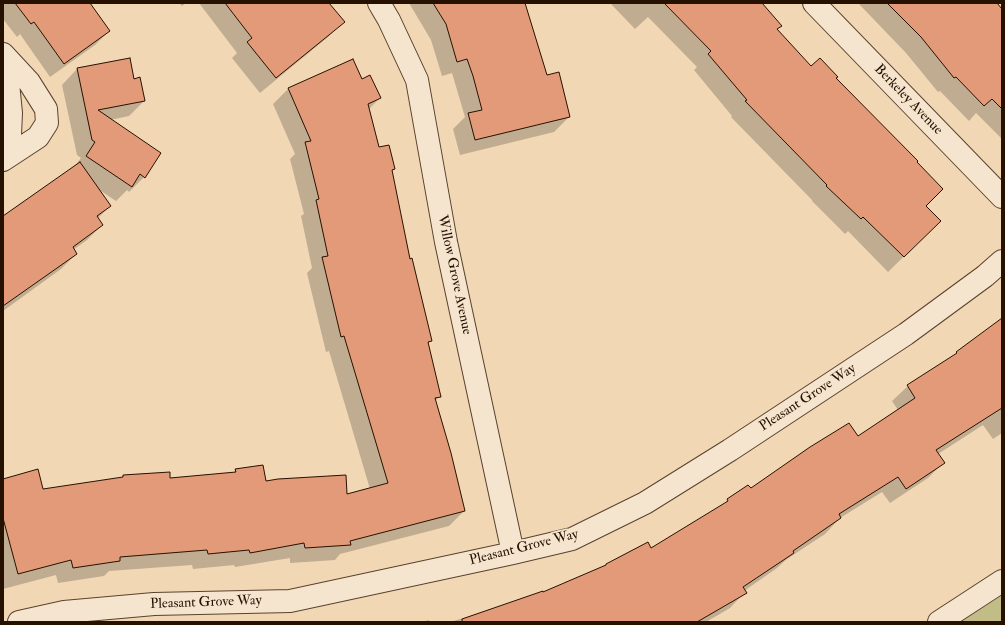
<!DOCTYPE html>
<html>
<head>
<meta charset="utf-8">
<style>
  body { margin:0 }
  #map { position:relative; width:1005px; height:625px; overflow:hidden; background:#f1d7b4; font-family:"IM FELL Double Pica",serif }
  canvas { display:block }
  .frame { position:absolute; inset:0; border:4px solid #261101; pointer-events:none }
</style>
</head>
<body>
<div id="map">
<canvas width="1005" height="625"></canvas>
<div class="frame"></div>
</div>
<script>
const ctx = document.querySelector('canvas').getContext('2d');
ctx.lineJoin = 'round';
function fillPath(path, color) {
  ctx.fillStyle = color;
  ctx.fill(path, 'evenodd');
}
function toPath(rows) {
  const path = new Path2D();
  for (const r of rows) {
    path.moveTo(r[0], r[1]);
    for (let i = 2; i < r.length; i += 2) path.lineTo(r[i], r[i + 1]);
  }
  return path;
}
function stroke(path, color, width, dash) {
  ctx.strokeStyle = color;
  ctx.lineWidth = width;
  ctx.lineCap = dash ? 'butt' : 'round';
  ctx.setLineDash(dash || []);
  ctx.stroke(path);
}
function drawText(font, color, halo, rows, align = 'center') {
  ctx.font = font + ' "IM FELL Double Pica",serif';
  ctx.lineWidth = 3.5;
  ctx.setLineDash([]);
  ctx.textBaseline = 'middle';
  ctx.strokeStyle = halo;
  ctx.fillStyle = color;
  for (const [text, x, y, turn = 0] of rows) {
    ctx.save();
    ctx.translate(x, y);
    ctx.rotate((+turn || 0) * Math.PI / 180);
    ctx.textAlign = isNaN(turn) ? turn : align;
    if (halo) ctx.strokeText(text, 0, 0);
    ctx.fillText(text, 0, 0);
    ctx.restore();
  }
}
fillPath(toPath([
  [1002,595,1002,622,961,622]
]), '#c2bc87');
fillPath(toPath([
  [3,3,89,3,109,31,95,45,50,77,20,34,17,37,3,19],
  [179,3,186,3,182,6],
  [199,3,327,3,343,22,328,37,260,93,232,58,237,53],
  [409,3,524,3,546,76,569,117,554,132,460,155,453,129,465,117,452,73,442,76,431,40],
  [610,3,761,3,776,30,811,67,835,79,925,206,940,221,888,272,848,231,845,234,812,201,812,200,731,117,732,116,694,70,697,67,648,17,635,29],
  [858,3,996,3,1002,11,1002,139,976,113,969,121,940,91,938,92,906,53],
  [352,60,361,80,380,98,369,109,378,148,394,168,391,171,409,260,431,340,427,344,440,396,435,401,464,511,449,526,340,554,335,560,290,563,290,558,235,567,234,565,193,569,192,565,109,571,104,576,58,583,56,575,3,589,3,480,42,490,121,479,123,476,169,479,232,474,236,470,265,482,346,495,370,489,329,351,326,352,307,273,312,268,301,216,304,214,290,159,295,154,273,104,288,89],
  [77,69,133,80,144,101,129,116,110,120,144,177,129,192,127,190,116,201,98,189,110,206,97,219,102,225,87,240,73,250,76,254,61,269,3,311,3,222,74,167,81,158,77,155,62,85],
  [1002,319,1002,433,993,439,983,425,938,454,943,463,928,478,890,503,882,492,840,518,825,534,787,559,777,568,744,591,745,592,730,608,706,622,450,622,543,594,603,568,606,565,650,550,721,507,728,500,748,486,751,490,857,438,898,410,892,401,908,386,951,359,957,353],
  [429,620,429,622,420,622]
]), '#0003');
const building = toPath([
  [15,3,90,3,110,31,64,64,34,22,31,24,15,3],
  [225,3,329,3,345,22,276,78,247,42,252,38,225,3],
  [433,3,525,3,547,75,559,72,570,117,475,140,468,113,482,110,473,76,467,59,457,62,446,24,433,3],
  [664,3,762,3,782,26,777,29,811,66,820,58,838,77,836,78,918,161,917,162,943,189,926,206,941,221,904,257,863,217,861,219,826,186,827,185,745,101,747,100,708,54,711,51,664,3],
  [887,3,997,3,1002,9,1002,109,992,99,984,106,956,77,954,78,921,37,887,3],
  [130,58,134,79,140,77,145,101,98,110,161,153,145,178,140,174,132,187,86,156,95,142,92,140,77,68,130,58],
  [353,59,362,79,370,75,381,98,368,104,379,147,389,145,395,169,392,170,410,259,412,258,432,341,428,342,441,397,435,398,451,453,465,511,350,541,351,545,305,548,304,543,250,553,249,550,208,554,207,550,120,557,120,561,73,568,71,560,18,574,3,518,3,479,38,469,43,489,123,477,123,475,170,472,170,478,236,472,235,469,263,465,266,481,278,479,346,475,347,494,388,483,344,336,341,337,322,257,328,256,316,200,319,199,305,142,311,141,288,88,353,59],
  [80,162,111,206,97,216,103,225,73,247,77,254,3,306,3,216,80,162],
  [1002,318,1002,408,936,450,945,463,906,489,898,477,839,514,841,518,793,551,794,553,743,587,747,593,697,622,462,622,462,619,543,591,543,592,606,565,606,564,648,542,651,548,728,501,727,499,748,485,751,488,810,447,849,423,858,436,915,398,907,385,957,353,956,352,1002,318]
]);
fillPath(building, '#e39a78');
stroke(building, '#261101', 1);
const minor = toPath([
  [379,3,389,20,417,80,446,242,513,553],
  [814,3,1002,197],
  [3,54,29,82,46,109,47,123,38,137,3,160],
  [3,68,8,83,11,113,10,135,6,153,3,160],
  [19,622,64,612,154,604,290,601,513,553,572,539,645,503,730,450,906,334,985,276,1002,261],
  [939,622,1002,581]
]);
stroke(minor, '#59422e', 24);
stroke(minor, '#f6e5ce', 22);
drawText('14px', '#261101', '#f6e5ce', [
  ["Berkeley Avenue",908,100,46],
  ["Willow Grove Avenue",454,275,78],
  ["Pleasant Grove Way",808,398,-33],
  ["Pleasant Grove Way",524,548,-14],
  ["Pleasant Grove Way",206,603,-2]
]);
</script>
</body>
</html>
